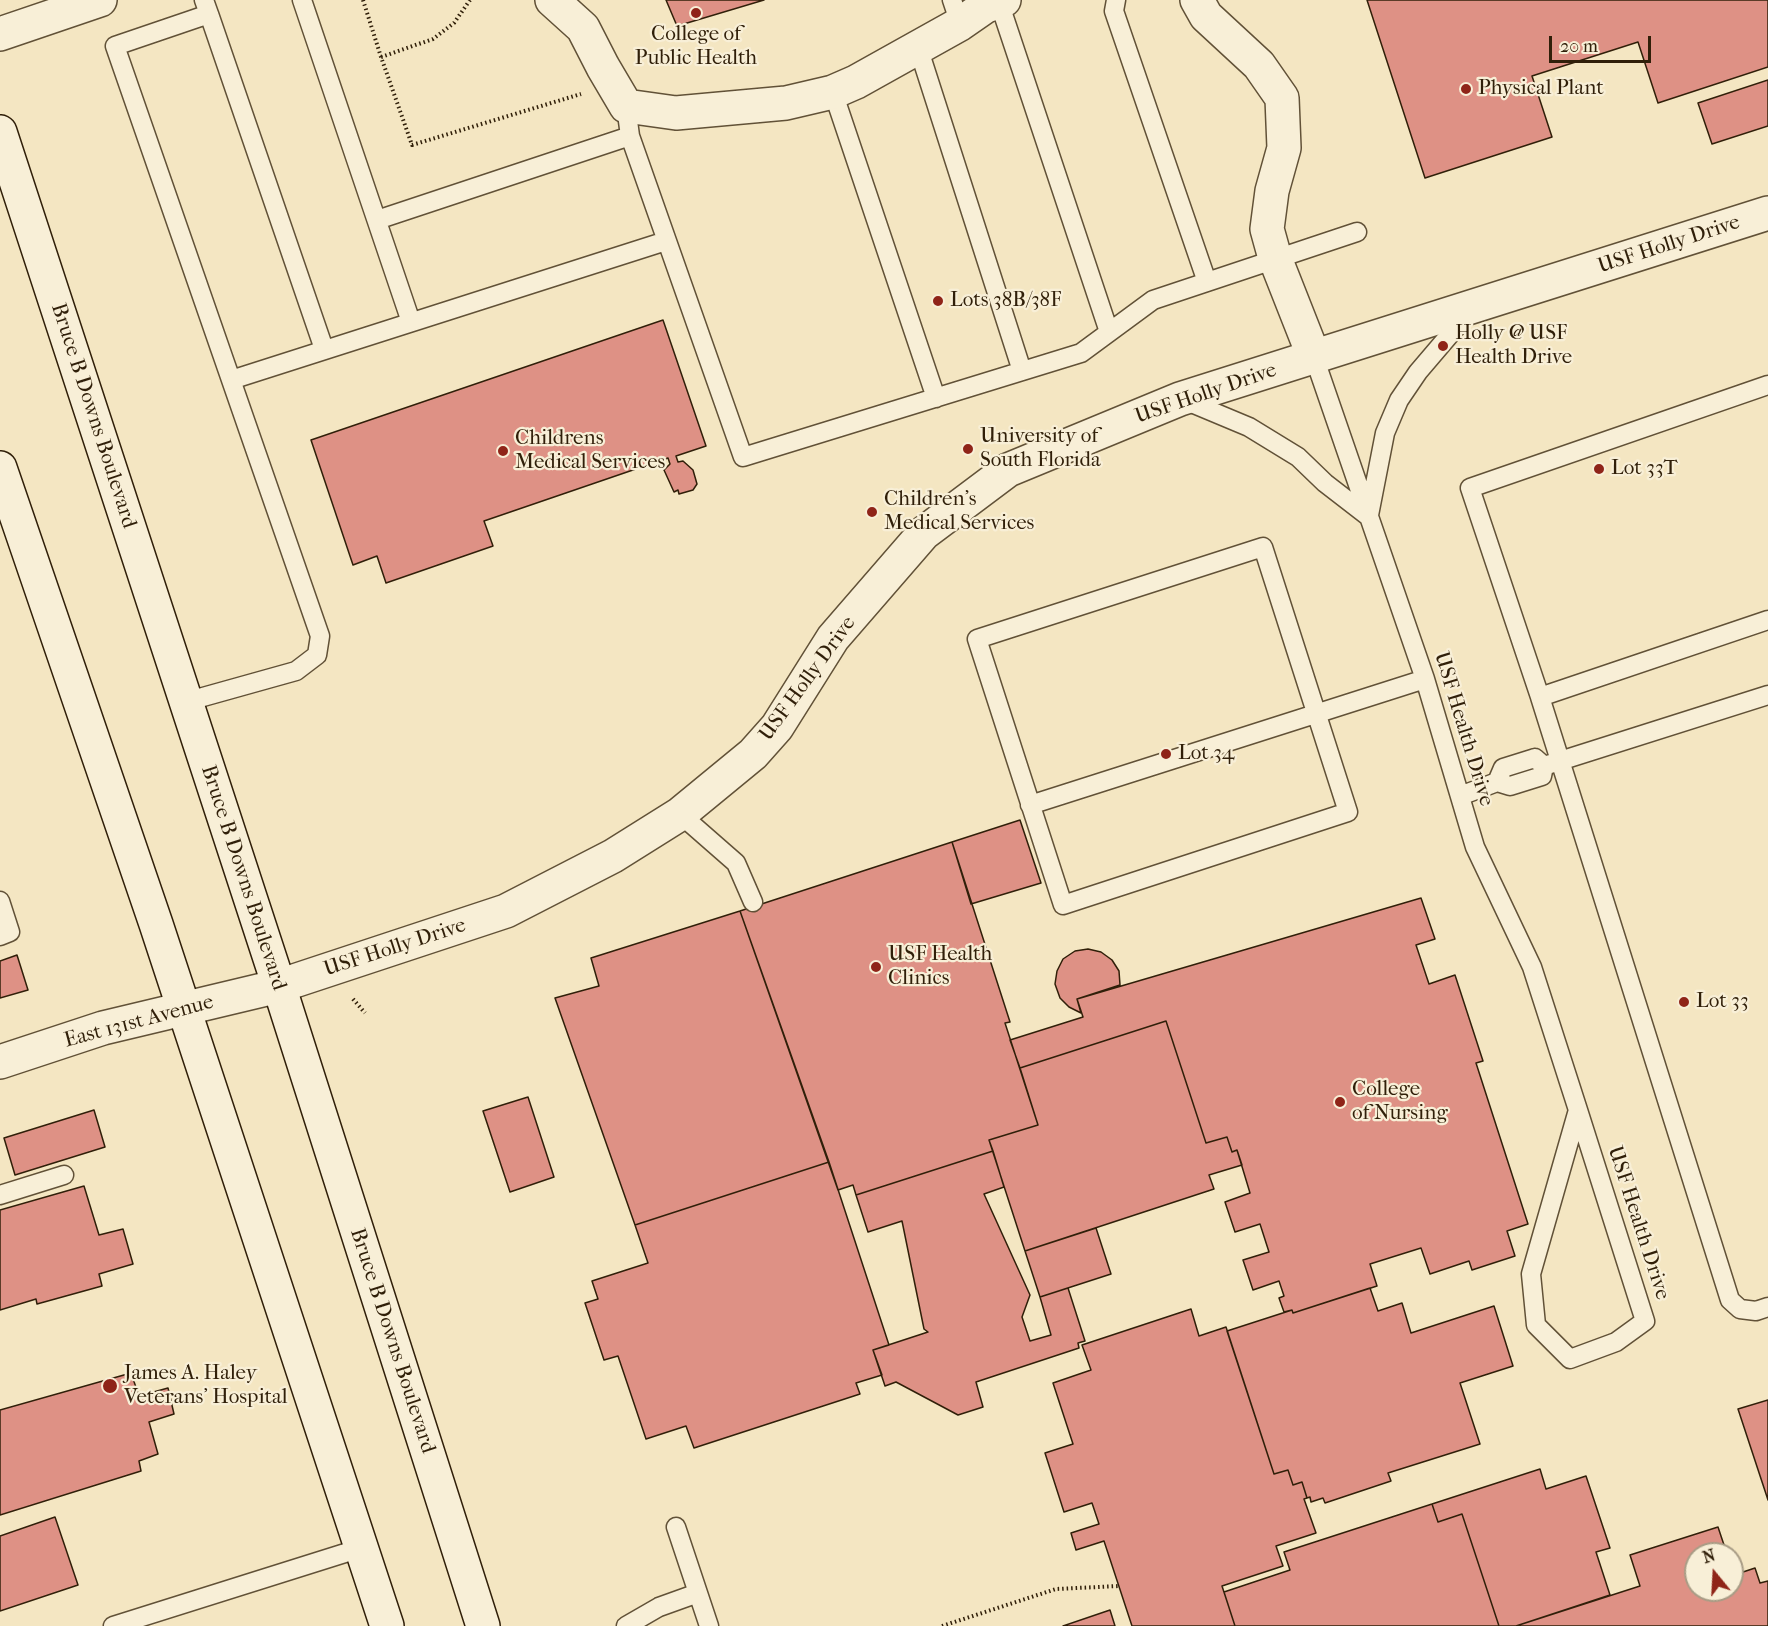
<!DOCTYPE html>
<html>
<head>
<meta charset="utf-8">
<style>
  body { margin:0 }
  #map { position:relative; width:1768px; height:1626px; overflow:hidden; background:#f4e6c2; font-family:"IM FELL French Canon",serif }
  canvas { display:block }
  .north { position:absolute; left:1684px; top:1542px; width:60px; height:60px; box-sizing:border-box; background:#f8efd7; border:2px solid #a89c85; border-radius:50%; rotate:342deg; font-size:16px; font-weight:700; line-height:24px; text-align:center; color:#301f09 }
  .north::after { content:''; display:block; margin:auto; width:21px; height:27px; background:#8f2418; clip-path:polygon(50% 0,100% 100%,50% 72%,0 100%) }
  .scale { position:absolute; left:1549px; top:36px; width:102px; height:27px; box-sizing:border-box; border:3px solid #301f09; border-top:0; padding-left:8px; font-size:18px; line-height:21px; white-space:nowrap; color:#301f09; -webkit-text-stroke:4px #f8efd7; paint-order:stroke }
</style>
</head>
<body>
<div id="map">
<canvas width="1768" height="1626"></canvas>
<div class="north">N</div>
<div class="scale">20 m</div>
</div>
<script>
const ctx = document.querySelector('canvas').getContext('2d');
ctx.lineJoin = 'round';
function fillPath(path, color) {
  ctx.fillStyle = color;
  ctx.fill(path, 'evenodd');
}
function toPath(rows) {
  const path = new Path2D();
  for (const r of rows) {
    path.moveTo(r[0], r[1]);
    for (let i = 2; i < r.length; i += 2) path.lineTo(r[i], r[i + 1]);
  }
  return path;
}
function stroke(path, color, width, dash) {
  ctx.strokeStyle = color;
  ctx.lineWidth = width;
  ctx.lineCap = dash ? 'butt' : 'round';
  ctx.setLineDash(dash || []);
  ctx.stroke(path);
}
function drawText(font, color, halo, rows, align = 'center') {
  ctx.font = font + ' "IM FELL French Canon",serif';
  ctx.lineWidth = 4.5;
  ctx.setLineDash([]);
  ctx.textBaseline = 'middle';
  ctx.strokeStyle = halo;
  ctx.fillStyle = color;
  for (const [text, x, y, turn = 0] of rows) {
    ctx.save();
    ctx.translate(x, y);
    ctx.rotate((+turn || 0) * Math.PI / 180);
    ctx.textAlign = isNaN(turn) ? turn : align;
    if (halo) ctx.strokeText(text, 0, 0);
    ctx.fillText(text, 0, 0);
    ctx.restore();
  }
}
const building = toPath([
  [666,0,764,0,677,26,666,0],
  [1367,0,1768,0,1768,67,1658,103,1638,42,1532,76,1552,137,1425,178,1367,0],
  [1768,80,1768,126,1712,144,1698,103,1768,80],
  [663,320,706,446,676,456,678,462,683,461,693,470,697,484,693,490,679,494,678,490,674,492,664,470,670,464,668,458,484,521,493,546,386,583,377,556,353,565,311,440,663,320],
  [1020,820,1041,883,971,904,952,842,1020,820],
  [952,842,1010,1022,1005,1023,1038,1125,989,1140,993,1151,856,1195,853,1185,838,1190,740,911,952,842],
  [1421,898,1435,939,1416,945,1429,984,1455,975,1483,1061,1476,1063,1528,1224,1507,1231,1515,1256,1472,1270,1469,1261,1430,1274,1421,1248,1370,1264,1377,1286,1293,1313,1292,1310,1284,1312,1279,1298,1284,1296,1279,1281,1253,1290,1243,1260,1269,1252,1260,1224,1235,1232,1225,1202,1250,1193,1237,1150,1232,1152,1227,1137,1206,1143,1166,1021,1020,1068,1010,1040,1083,1017,1077,999,1421,898],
  [740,911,829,1162,635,1225,555,998,599,986,591,958,740,911],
  [1088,949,1101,952,1112,960,1119,971,1120,985,1077,999,1081,1013,1069,1007,1060,998,1055,984,1057,971,1063,959,1075,951,1088,949],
  [17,955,28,990,0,998,0,961,17,955],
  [1166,1021,1206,1143,1227,1137,1232,1152,1237,1150,1242,1165,1209,1175,1214,1189,1025,1251,989,1140,1038,1125,1020,1068,1166,1021],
  [528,1097,554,1177,510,1192,483,1111,528,1097],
  [94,1110,105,1147,15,1175,4,1138,94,1110],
  [993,1151,1004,1187,984,1194,1030,1295,1022,1317,1030,1341,1051,1335,1040,1297,1068,1288,1085,1341,1078,1343,1079,1348,976,1382,983,1407,958,1415,896,1382,885,1386,873,1350,928,1332,924,1329,902,1221,868,1232,856,1195,993,1151],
  [829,1162,889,1345,873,1350,882,1375,856,1383,860,1394,694,1448,686,1426,646,1439,618,1356,604,1360,585,1303,598,1299,592,1281,648,1263,635,1225,829,1162],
  [84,1186,99,1235,123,1229,133,1264,99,1274,102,1286,37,1304,36,1299,0,1310,0,1210,84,1186],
  [1096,1228,1111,1274,1040,1297,1025,1251,1096,1228],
  [1370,1288,1378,1311,1402,1303,1411,1333,1494,1306,1513,1366,1460,1383,1480,1444,1388,1473,1391,1481,1325,1503,1323,1498,1311,1502,1310,1497,1307,1498,1302,1482,1293,1485,1288,1470,1274,1474,1227,1331,1292,1310,1293,1313,1370,1288],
  [1191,1309,1199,1336,1226,1327,1274,1474,1288,1470,1293,1485,1302,1482,1307,1498,1304,1499,1316,1533,1276,1546,1283,1566,1222,1586,1235,1626,1132,1626,1104,1541,1076,1550,1071,1533,1099,1524,1092,1503,1064,1512,1045,1453,1073,1444,1053,1383,1091,1370,1082,1345,1191,1309],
  [131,1373,139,1396,168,1388,174,1414,149,1422,158,1454,139,1461,141,1471,0,1515,0,1410,131,1373],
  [1768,1400,1768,1500,1738,1409,1768,1400],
  [1540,1469,1546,1489,1586,1476,1610,1548,1596,1552,1610,1595,1516,1626,1499,1626,1462,1514,1438,1522,1432,1504,1540,1469],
  [1432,1504,1438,1522,1462,1514,1499,1626,1235,1626,1224,1592,1290,1570,1284,1552,1432,1504],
  [55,1517,78,1585,0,1611,0,1536,55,1517],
  [1718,1527,1727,1554,1696,1554,1696,1590,1732,1590,1732,1568,1734,1575,1755,1568,1760,1583,1768,1581,1768,1626,1516,1626,1640,1586,1630,1555,1718,1527],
  [1110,1610,1115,1626,1063,1626,1110,1610]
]);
fillPath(building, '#de9185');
stroke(building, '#301f09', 1.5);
const service = toPath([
  [302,0,411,322],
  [952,0,960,24],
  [1116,0,1114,11,1207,282],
  [999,2,1109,332],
  [209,14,324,349],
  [918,47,1022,371],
  [833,92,936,398],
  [626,106,630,136,743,457,1081,353,1153,300,1357,232],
  [377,220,630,136],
  [1314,357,1425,679,1475,847,1532,967,1578,1110,1645,1321,1616,1342,1570,1359,1536,1325,1531,1274,1578,1110],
  [231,380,666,241],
  [1182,399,1249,427,1298,457,1325,483,1369,517],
  [1369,515,1385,433,1399,400,1418,372,1470,311],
  [1263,547,1348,812,1063,905,977,639,1263,547],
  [1768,620,1540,697,1730,1300,1740,1309,1756,1311,1768,1307],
  [1540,697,1470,488,1768,385],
  [185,702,296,671,317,655,320,636,115,46,209,14,204,0],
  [1535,758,1544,766,1542,776,1510,786,1497,782,1503,768,1535,758],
  [1544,766,1768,695],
  [1460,796,1497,782],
  [1030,805,1425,679],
  [680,814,736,863,753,902],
  [0,901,10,932,0,936],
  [0,1195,64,1175],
  [676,1527,709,1626],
  [113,1626,361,1548],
  [626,1626,659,1607,698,1593]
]);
const minor = toPath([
  [552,0,583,28,603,67,626,106,676,113,786,103,833,92,856,82,960,24,986,6,1004,0],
  [1197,0,1206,16,1259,65,1282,98,1284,148,1272,191,1267,229,1275,258,1314,357],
  [0,34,100,0]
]);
const tertiary = toPath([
  [0,1062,103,1028,279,986,506,911,613,856,680,814,753,754,777,727,833,638,924,533,1008,470,1180,399,1768,213]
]);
const secondary = toPath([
  [0,132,279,986,483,1626],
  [0,468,156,924,387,1626]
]);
stroke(service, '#615137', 21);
stroke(minor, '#615137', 36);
stroke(tertiary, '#615137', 36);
stroke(secondary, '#301f09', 36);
stroke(toPath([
  [363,0,381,57,412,145,581,94],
  [381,57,433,39,454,23,470,0],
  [353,999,365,1013],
  [942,1626,1056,1589,1119,1586]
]), '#301f09', 4, [1.5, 3]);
stroke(service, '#f8efd7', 18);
stroke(minor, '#f8efd7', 33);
stroke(tertiary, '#f8efd7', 33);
stroke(secondary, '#f8efd7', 33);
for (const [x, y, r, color] of [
  [696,13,6,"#8f2418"],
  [1466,89,6,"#8f2418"],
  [938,301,6,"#8f2418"],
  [1443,346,6,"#8f2418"],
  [968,449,6,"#8f2418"],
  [503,451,6,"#8f2418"],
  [1599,469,6,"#8f2418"],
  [872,512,6,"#8f2418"],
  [1166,754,6,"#8f2418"],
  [876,967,6,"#8f2418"],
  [1684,1002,6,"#8f2418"],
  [1340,1102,6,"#8f2418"],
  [110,1386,8,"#8f2418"]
]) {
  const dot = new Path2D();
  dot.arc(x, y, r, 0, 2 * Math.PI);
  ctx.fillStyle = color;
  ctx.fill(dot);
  stroke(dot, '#f8efd7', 2);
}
drawText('21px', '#301f09', '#f8efd7', [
  ["College of",696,35,"center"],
  ["Public Health",696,59,"center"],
  ["Physical Plant",1478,89],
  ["Lots 38B/38F",950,301],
  ["Holly @ USF",1455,334],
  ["Health Drive",1455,358],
  ["University of",980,437],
  ["South Florida",980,461],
  ["Childrens",515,439],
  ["Medical Services",515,463],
  ["Lot 33T",1611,469],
  ["Children's",884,500],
  ["Medical Services",884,524],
  ["Lot 34",1178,754],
  ["USF Health",888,955],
  ["Clinics",888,979],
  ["Lot 33",1696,1002],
  ["College",1352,1090],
  ["of Nursing",1352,1114],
  ["James A. Haley",124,1374],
  ["Veterans' Hospital",124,1398]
], 'left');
drawText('21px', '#301f09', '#f8efd7', [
  ["USF Holly Drive",1669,245,-18],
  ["USF Holly Drive",1206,394,-19],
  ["Bruce B Downs Boulevard",93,416,72],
  ["USF Holly Drive",808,679,-54],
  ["USF Health Drive",1463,729,73],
  ["Bruce B Downs Boulevard",243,878,72],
  ["USF Holly Drive",395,948,-18],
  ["East 131st Avenue",139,1022,-15],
  ["USF Health Drive",1638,1223,72],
  ["Bruce B Downs Boulevard",392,1341,72]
]);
</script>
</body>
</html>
